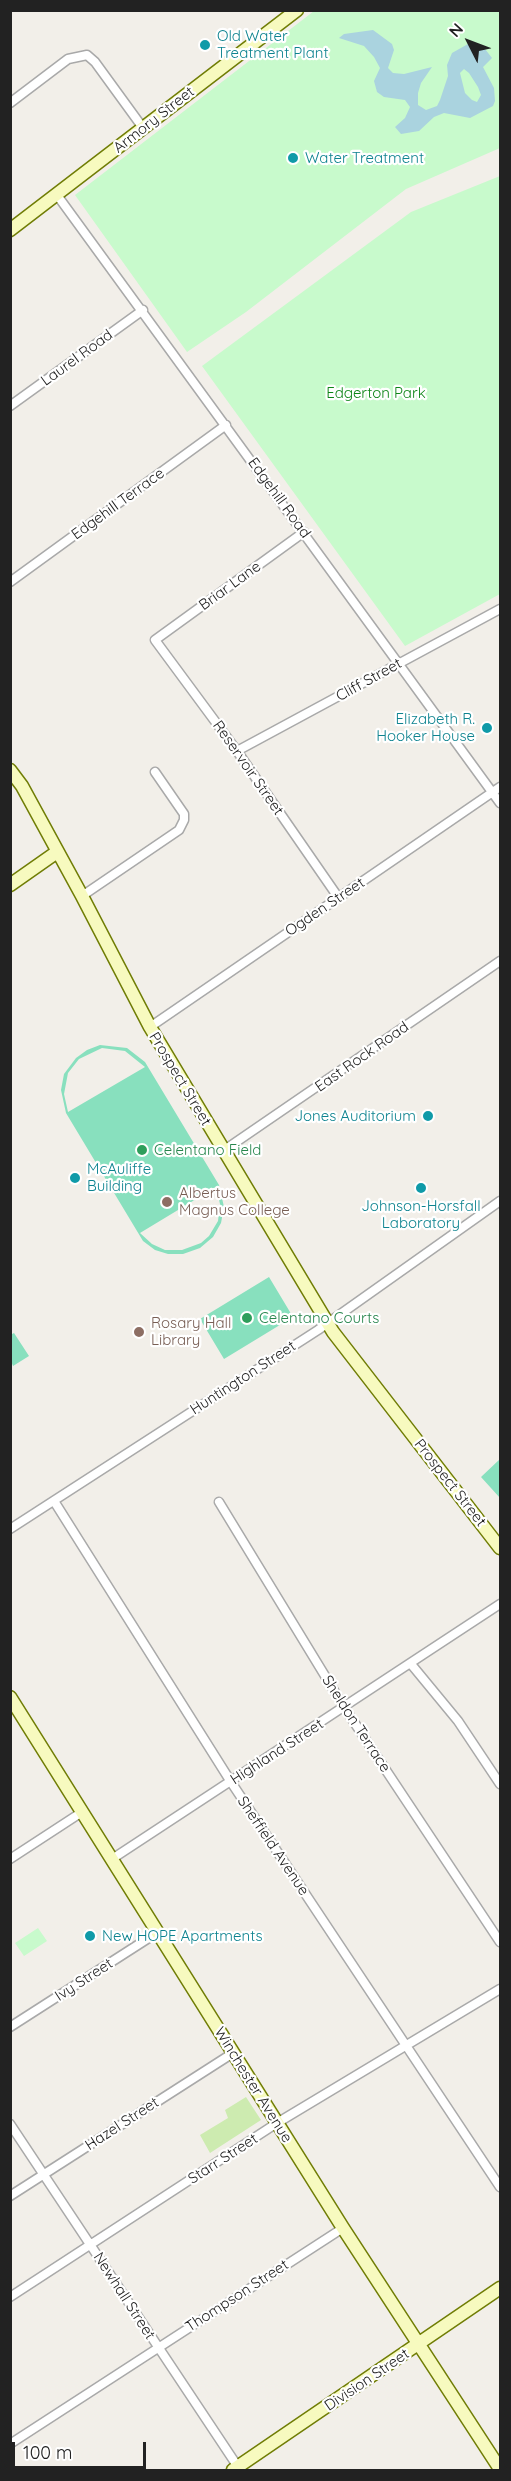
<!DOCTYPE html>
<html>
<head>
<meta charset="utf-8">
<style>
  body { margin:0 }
  #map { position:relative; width:511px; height:2481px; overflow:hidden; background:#f2efe9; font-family:Quicksand,sans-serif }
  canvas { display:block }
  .frame { position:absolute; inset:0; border:12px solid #222; pointer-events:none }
  .north { position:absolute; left:439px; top:12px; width:60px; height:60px; -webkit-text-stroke:4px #fff; paint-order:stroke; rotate:312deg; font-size:16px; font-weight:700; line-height:24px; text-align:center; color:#222 }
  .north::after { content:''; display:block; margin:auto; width:21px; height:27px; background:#222; clip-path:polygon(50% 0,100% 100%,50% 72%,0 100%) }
  .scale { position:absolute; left:12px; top:2442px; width:134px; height:27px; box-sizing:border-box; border:3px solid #222; border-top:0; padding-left:8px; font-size:18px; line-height:21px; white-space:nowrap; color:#222; -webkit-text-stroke:4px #fff; paint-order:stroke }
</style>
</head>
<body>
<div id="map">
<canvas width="511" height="2481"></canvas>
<div class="frame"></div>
<div class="north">N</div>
<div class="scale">100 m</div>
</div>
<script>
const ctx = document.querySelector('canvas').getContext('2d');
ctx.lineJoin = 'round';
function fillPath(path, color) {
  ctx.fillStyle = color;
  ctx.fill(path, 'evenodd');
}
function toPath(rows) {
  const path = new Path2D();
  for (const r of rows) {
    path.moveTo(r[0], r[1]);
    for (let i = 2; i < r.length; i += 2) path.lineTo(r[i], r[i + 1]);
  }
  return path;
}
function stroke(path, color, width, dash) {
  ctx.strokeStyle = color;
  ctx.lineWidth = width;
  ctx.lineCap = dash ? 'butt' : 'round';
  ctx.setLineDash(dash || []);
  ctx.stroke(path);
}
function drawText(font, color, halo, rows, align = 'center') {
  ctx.font = font + ' Quicksand,sans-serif';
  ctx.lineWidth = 4.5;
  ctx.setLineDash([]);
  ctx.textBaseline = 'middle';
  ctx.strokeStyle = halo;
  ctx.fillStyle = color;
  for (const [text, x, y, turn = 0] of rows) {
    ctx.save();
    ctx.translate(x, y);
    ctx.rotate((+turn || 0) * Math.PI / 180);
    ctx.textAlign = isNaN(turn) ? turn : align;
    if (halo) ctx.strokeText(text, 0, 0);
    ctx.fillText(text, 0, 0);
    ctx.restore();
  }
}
fillPath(toPath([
  [246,2097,261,2120,210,2153,200,2135,228,2118,225,2110]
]), '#cdebb0');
fillPath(toPath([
  [314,11,500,11,500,148,406,189,246,312,187,352,75,195],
  [500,176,500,594,405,646,202,366,411,212],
  [38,1928,47,1941,24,1956,15,1943]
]), '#c8facc');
fillPath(toPath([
  [100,1045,127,1048,145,1062,219,1185,224,1207,221,1223,213,1237,200,1248,183,1254,168,1254,155,1250,143,1241,66,1113,61,1090,64,1074,76,1058,87,1050],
  [102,1048,125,1051,145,1067,68,1112,64,1094,68,1073,79,1059],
  [216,1187,220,1204,218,1221,209,1236,201,1243,182,1250,165,1250,152,1244,140,1233],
  [269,1277,293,1317,224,1359,200,1319],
  [14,1333,29,1356,13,1366,11,1361,10,1335],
  [500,1459,500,1498,481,1477]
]), '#88e0be');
fillPath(toPath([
  [373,30,392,44,394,50,388,68,393,73,404,74,432,67,421,83,418,93,418,105,426,110,437,106,440,100,448,76,447,65,452,53,468,44,485,49,492,58,483,67,494,88,495,101,493,106,470,118,444,113,434,117,419,131,401,134,395,127,405,118,410,107,405,100,384,97,377,92,374,81,380,68,374,57,364,46,339,38,344,34],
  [464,69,469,73,478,87,481,95,477,102,472,100,465,93,460,73]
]), '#aad3df');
const street = toPath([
  [10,103,68,59,87,55,95,62,143,128],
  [57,195,500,803],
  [10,406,143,310],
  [304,532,155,640,237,751,338,897],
  [10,582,226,425],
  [237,751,500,609],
  [82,896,179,830,184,820,184,814,155,772],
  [150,1027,500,787],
  [223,1151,500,961],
  [54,1501,231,1782,500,2187],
  [219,1502,344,1707,500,1942],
  [10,1529,318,1330,500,1201],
  [411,1664,458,1721,500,1784],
  [10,1859,82,1812],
  [112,1859,500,1604],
  [10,2027,158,1932],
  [10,2124,238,2467],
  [10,2196,233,2053],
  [10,2297,277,2123,500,1989],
  [10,2444,343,2228]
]);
const secondary = toPath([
  [10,230,297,10],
  [10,770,22,786,82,896,150,1027,333,1332,500,1548],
  [10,885,57,852],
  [10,1697,343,2228,500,2469],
  [233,2470,500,2288]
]);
stroke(street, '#a9a9a9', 11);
stroke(secondary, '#707d05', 15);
stroke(street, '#fff', 8);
stroke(secondary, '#f7fabf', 12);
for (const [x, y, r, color] of [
  [205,45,6,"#0f9aa8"],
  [293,158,6,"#0f9aa8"],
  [487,728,6,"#0f9aa8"],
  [428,1116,6,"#0f9aa8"],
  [142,1150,6,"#2e9e5b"],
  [75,1178,6,"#0f9aa8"],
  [421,1188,6,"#0f9aa8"],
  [167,1202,6,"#8d6e63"],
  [247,1318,6,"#2e9e5b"],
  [139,1332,6,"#8d6e63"],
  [90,1936,6,"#0f9aa8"]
]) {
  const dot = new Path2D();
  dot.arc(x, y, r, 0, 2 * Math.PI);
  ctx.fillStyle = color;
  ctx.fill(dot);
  stroke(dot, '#fff', 2);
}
drawText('15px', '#0d838f', '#fff', [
  ["Old Water",217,36],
  ["Treatment Plant",217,53],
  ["Water Treatment",305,158],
  ["Elizabeth R.",475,719,"right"],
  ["Hooker House",475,736,"right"],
  ["Jones Auditorium",416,1116,"right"],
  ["McAuliffe",87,1169],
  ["Building",87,1186],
  ["Johnson-Horsfall",421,1206,"center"],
  ["Laboratory",421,1223,"center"],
  ["New HOPE Apartments",102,1936]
], 'left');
drawText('15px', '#222', '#fff', [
  ["Armory Street",154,120,-38],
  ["Laurel Road",77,358,-36],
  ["Edgehill Road",279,498,54],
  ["Edgehill Terrace",118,504,-36],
  ["Briar Lane",230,586,-36],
  ["Cliff Street",369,680,-29],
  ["Reservoir Street",248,768,55],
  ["Ogden Street",325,907,-34],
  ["East Rock Road",362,1057,-35],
  ["Prospect Street",180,1079,59],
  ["Huntington Street",243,1378,-33],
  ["Prospect Street",450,1483,52],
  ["Sheldon Terrace",356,1724,57],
  ["Highland Street",277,1752,-33],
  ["Sheffield Avenue",273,1846,56],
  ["Ivy Street",84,1980,-33],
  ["Winchester Avenue",253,2085,58],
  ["Hazel Street",122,2124,-33],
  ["Starr Street",223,2159,-33],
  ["Newhall Street",124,2296,57],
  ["Thompson Street",237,2296,-33],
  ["Division Street",367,2380,-34]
]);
drawText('15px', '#0c8416', '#fff', [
  ["Edgerton Park",376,393]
]);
drawText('15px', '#27864d', '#fff', [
  ["Celentano Field",154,1150],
  ["Celentano Courts",259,1318]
], 'left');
drawText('15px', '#785e54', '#fff', [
  ["Albertus",179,1193],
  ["Magnus College",179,1210],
  ["Rosary Hall",151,1323],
  ["Library",151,1340]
], 'left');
</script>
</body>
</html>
